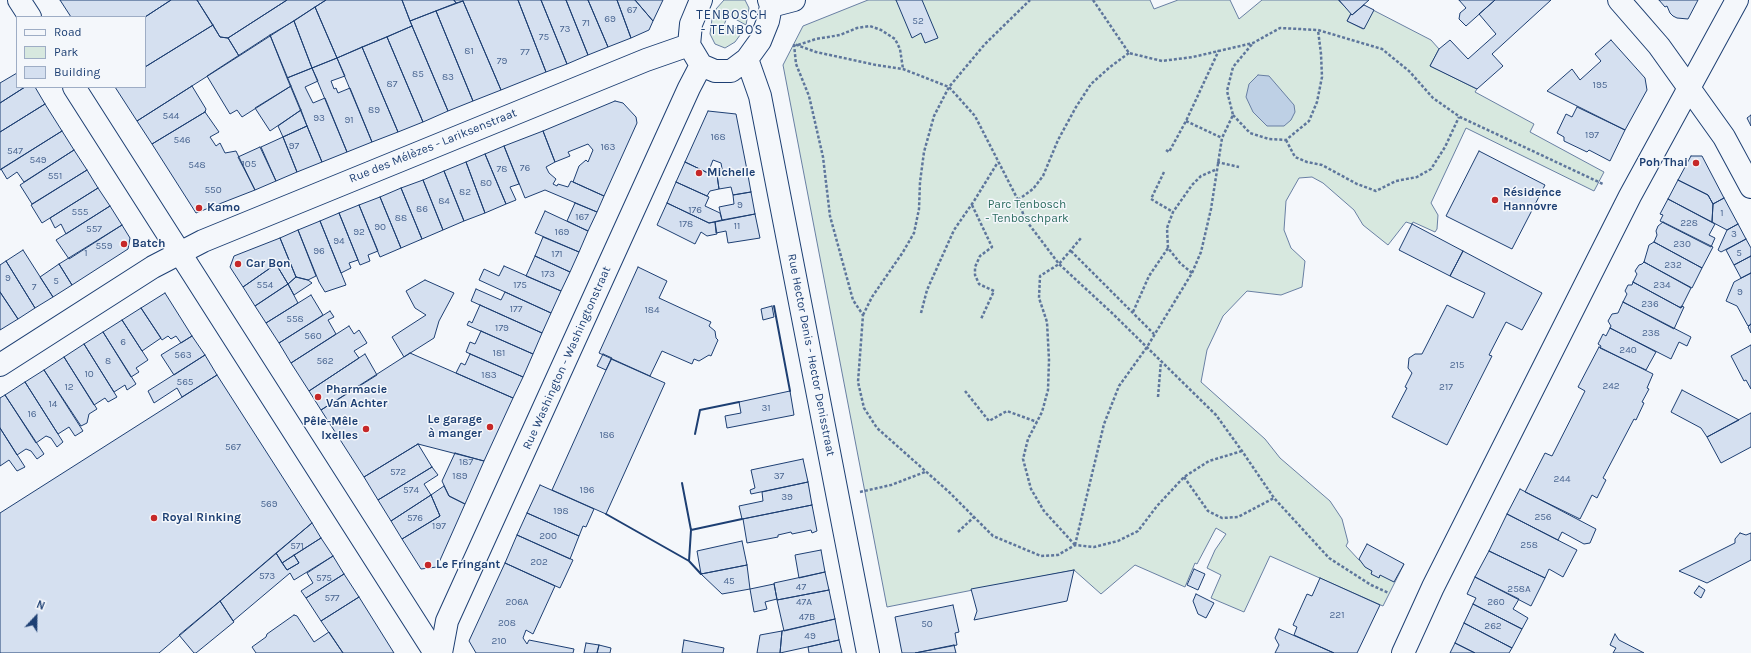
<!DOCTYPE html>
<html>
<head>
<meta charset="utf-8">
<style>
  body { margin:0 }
  #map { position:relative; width:1751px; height:653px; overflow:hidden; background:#f4f7fb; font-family:Karla,sans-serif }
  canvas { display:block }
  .legend { position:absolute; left:16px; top:16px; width:130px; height:72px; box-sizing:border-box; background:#f4f7fb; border:1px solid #9eadc5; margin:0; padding:5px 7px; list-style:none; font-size:12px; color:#1d3f73 }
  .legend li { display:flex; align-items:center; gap:8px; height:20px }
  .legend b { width:20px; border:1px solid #9eadc5 }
  .north { position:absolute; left:16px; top:597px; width:40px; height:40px; -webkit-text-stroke:3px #f4f7fb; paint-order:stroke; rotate:22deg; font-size:11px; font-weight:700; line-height:16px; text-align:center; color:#1d3f73 }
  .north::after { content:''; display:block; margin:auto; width:14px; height:18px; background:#1d3f73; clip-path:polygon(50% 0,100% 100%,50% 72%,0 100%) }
</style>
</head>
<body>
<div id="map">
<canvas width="1751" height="653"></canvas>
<ul class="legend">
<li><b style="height:5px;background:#f4f7fb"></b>Road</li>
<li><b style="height:11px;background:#d7e8df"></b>Park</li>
<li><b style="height:11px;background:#d5e0f0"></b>Building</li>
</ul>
<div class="north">N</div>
</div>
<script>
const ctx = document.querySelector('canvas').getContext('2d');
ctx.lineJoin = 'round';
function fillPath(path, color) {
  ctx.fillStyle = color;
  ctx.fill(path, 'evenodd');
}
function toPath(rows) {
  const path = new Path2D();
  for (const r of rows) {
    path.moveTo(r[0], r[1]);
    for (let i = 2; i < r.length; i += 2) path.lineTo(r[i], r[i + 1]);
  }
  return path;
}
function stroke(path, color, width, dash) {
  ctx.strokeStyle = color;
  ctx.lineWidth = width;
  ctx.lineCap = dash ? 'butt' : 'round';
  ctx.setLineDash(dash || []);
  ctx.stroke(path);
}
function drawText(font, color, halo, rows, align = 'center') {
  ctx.font = font + ' Karla,sans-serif';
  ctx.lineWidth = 3;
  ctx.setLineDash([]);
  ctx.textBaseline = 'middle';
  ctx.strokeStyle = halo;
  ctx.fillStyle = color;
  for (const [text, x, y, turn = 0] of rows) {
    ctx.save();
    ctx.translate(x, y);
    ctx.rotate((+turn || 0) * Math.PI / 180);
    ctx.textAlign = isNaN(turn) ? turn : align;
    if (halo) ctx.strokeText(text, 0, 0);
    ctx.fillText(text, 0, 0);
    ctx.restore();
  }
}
const green = toPath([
  [724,0,745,0,749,8,746,25,728,15,724,25,731,28,732,26,743,31,735,42,725,48,715,44,710,34,712,19,716,9,724,0],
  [868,0,1150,0,1154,9,1178,0,1230,0,1239,19,1262,0,1338,0,1351,13,1347,21,1363,29,1373,10,1431,40,1439,49,1430,66,1477,89,1475,92,1534,124,1530,132,1604,172,1594,191,1466,128,1431,203,1438,215,1437,229,1435,232,1413,222,1412,224,1406,222,1388,245,1363,225,1354,210,1323,183,1312,177,1299,178,1286,201,1284,230,1291,248,1305,261,1302,287,1281,295,1247,291,1223,316,1207,350,1201,382,1265,439,1280,458,1330,501,1342,519,1348,542,1346,546,1359,560,1404,564,1383,606,1270,556,1244,612,1211,598,1221,575,1207,568,1215,550,1226,534,1216,528,1197,564,1195,563,1185,587,1135,565,1101,594,1074,570,887,607,783,65,803,26,868,0]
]);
fillPath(green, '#d7e8df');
stroke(green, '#687fa3', 1);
const water = toPath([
  [1258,75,1269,76,1294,105,1295,112,1291,120,1284,126,1267,126,1253,112,1246,97,1249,84,1258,75]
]);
fillPath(water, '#bed0e5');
stroke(water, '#687fa3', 1);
const building = toPath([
  [60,0,171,0,145,17,71,17,60,0],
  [171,0,197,0,213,25,145,67,145,17,171,0],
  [197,0,287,0,228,38,220,37,197,0],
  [287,0,326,0,239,56,228,38,287,0],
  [326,0,402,0,412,26,337,58,315,7,326,0],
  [402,0,454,0,456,3,410,21,402,0],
  [454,0,518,0,546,72,501,90,463,1,456,3,454,0],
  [518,0,541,0,567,64,546,72,518,0],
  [541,0,566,0,588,55,567,64,541,0],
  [566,0,588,0,608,47,588,55,566,0],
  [588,0,617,0,631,38,608,47,588,0],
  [617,0,635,0,653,21,649,30,631,38,617,0],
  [635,0,663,0,653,21,635,0],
  [896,0,922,0,938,38,925,43,921,33,912,38,896,0],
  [1339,0,1369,0,1352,15,1339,0],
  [1459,0,1495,0,1466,26,1459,19,1460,13,1466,8,1459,0],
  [1495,0,1551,0,1492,54,1503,66,1477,89,1430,66,1439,49,1450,40,1468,59,1496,34,1479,14,1495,0],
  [1659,0,1698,0,1688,19,1677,18,1673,16,1670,13,1667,6,1665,7,1659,0],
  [463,1,501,90,473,101,436,11,463,1],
  [1364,5,1374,10,1364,29,1347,21,1351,14,1352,15,1364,5],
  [315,7,337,58,312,68,294,21,315,7],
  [436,11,473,101,448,111,410,21,436,11],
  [294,21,312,68,287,78,270,35,294,21],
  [213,25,220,37,228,38,239,56,137,121,115,87,145,87,145,67,213,25],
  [412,26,448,111,423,122,387,37,412,26],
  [270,35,291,86,242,117,237,110,230,114,207,76,270,35],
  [387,37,423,122,398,132,362,47,387,37],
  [1611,40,1645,78,1647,90,1625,130,1547,91,1572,69,1580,80,1601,61,1595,54,1611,40],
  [362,47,398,132,372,142,337,58,362,47],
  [337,58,345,76,331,81,334,89,336,88,338,93,350,88,372,142,347,152,312,68,337,58],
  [312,68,318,81,305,87,313,103,325,98,347,152,322,162,287,78,312,68],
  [17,73,17,87,25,87,0,103,0,83,17,73],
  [192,86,206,109,205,112,152,144,137,121,192,86],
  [291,86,301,110,270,131,255,108,291,86],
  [25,87,35,87,45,104,0,132,0,103,25,87],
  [615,101,623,103,636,117,637,123,604,196,573,182,579,166,586,160,588,162,593,150,588,144,568,152,570,156,555,162,543,131,615,101],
  [45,104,62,131,0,170,0,132,45,104],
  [1577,107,1625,130,1610,161,1589,150,1587,152,1564,141,1564,137,1557,133,1566,114,1572,117,1577,107],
  [301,110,307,126,283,137,278,126,301,110],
  [708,111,736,114,747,170,723,174,721,163,713,160,708,173,685,162,708,111],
  [205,112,219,132,210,137,216,146,220,143,225,153,236,151,255,190,196,213,152,144,205,112],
  [1751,115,1751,126,1747,118,1751,115],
  [307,126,322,162,297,172,283,137,307,126],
  [62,131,74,150,24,182,17,172,7,179,1,169,62,131],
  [543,131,555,162,546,167,549,173,556,179,553,184,557,186,558,184,568,187,571,181,604,196,597,212,545,190,525,198,504,146,543,131],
  [283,137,297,172,276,181,261,147,283,137],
  [504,146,519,184,510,187,516,200,506,204,485,154,504,146],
  [260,147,276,181,255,190,238,157,260,147],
  [74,150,87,170,32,204,20,185,74,150],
  [1479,151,1545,185,1512,249,1446,216,1479,151],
  [485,154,506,204,485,213,466,162,485,154],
  [1691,156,1702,156,1724,198,1713,204,1708,195,1678,180,1691,156],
  [466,162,485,213,464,221,444,171,466,162],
  [685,162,708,173,709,171,717,175,719,189,710,191,707,196,676,182,685,162],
  [87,170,98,188,42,223,31,205,87,170],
  [747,170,751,192,733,195,731,187,719,189,717,175,747,170],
  [444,171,464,221,443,230,423,180,444,171],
  [423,180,443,230,422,239,401,188,423,180],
  [1678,180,1708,195,1713,204,1712,222,1668,199,1678,180],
  [676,182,709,197,705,206,720,213,722,220,709,223,667,203,676,182],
  [98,188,110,206,66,234,61,224,55,228,50,218,98,188],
  [401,188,422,239,401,248,380,197,401,188],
  [751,192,755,214,722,220,719,207,734,204,733,195,751,192],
  [380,197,401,248,380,257,359,205,380,197],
  [1724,198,1738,224,1727,230,1712,222,1713,204,1724,198],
  [1668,199,1715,224,1709,235,1715,238,1711,247,1660,221,1663,215,1660,214,1668,199],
  [575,203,597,212,588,231,567,221,575,203],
  [667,203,709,223,715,222,717,234,707,236,701,232,695,244,657,225,667,203],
  [359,205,378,251,368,255,370,261,360,265,339,213,359,205],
  [110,206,122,225,69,259,56,240,110,206],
  [545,211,588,231,579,252,535,233,545,211],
  [339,213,358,260,349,263,351,268,341,273,320,221,339,213],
  [755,214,760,238,728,243,726,231,716,233,715,222,755,214],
  [320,221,346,285,325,292,319,282,298,230,320,221],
  [1663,222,1713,247,1702,268,1654,242,1657,235,1656,231,1658,226,1663,222],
  [1412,224,1463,251,1450,276,1399,250,1412,224],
  [1738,224,1746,239,1721,252,1718,250,1727,230,1738,224],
  [122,225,130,238,128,249,72,285,59,264,122,225],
  [298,230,316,276,308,280,296,277,280,238,298,230],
  [543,237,579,252,570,272,535,256,543,237],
  [280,238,296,277,288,284,276,264,243,287,230,267,234,256,280,238],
  [1746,239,1751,248,1751,256,1734,265,1726,250,1746,239],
  [1654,242,1702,268,1692,288,1644,262,1649,245,1654,242],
  [23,250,53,297,35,308,6,261,23,250],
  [1463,251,1542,293,1522,330,1506,322,1489,355,1492,356,1447,445,1392,417,1407,388,1405,387,1412,373,1408,368,1409,358,1415,354,1422,354,1447,305,1473,318,1485,293,1450,276,1463,251],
  [535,256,570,272,561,291,526,276,535,256],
  [1751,256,1751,273,1741,278,1734,265,1751,256],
  [6,261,35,308,18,319,0,292,0,265,6,261],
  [1644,262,1691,288,1681,308,1633,282,1637,274,1635,271,1639,265,1642,264,1644,262],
  [59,264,72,285,53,297,40,277,59,264],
  [276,264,288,284,255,306,243,287,276,264],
  [504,266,561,291,551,313,479,280,484,269,499,276,504,266],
  [638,267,667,281,659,298,711,322,709,326,715,331,716,338,718,340,711,356,709,355,699,361,694,359,692,364,662,351,650,376,599,353,638,267],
  [1751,273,1751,324,1748,326,1737,306,1726,301,1734,282,1751,273],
  [296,277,308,280,312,283,294,295,288,284,296,277],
  [425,280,454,293,439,321,434,338,404,357,392,337,426,315,415,308,406,291,425,280],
  [1633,282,1681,308,1681,306,1684,307,1674,329,1623,302,1627,294,1625,291,1628,285,1632,285,1633,282],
  [288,284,298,303,266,323,255,306,288,284],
  [476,289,501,300,505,292,551,313,542,333,471,301,476,289],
  [0,292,18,319,0,330,0,292],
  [165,293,192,336,181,343,176,336,171,339,168,336,162,340,141,308,165,293],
  [311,295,323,315,279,343,266,323,311,295],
  [1623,302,1691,337,1687,346,1679,342,1671,359,1610,328,1611,326,1608,321,1612,314,1618,313,1623,302],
  [480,305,542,333,533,354,467,325,469,321,472,323,480,305],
  [772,306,774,317,763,320,761,309,772,306],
  [141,308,161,338,142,351,122,320,141,308],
  [330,311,334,317,328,320,336,334,291,363,279,343,330,311],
  [122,320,148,360,136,368,139,372,131,377,103,332,122,320],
  [1751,324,1751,333,1748,327,1751,324],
  [349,326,354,334,359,330,367,343,354,351,359,358,309,391,291,363,349,326],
  [1610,328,1656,352,1646,370,1600,348,1601,346,1598,344,1603,334,1606,336,1610,328],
  [481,331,533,354,523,377,466,352,470,342,475,344,481,331],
  [103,332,136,384,127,390,125,385,114,392,84,344,103,332],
  [192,336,205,355,174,375,161,355,192,336],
  [84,344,117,397,108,402,105,398,94,405,64,357,84,344],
  [1751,345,1751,389,1746,380,1744,381,1731,356,1751,345],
  [1599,347,1653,374,1647,388,1649,389,1642,402,1644,403,1636,420,1634,419,1603,478,1606,480,1597,498,1592,495,1580,519,1525,492,1545,453,1552,456,1585,391,1578,387,1599,347],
  [410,353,513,398,484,461,418,444,364,477,321,410,410,353],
  [365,354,377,375,321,410,309,391,365,354],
  [470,354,523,377,513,398,456,373,461,363,465,365,470,354],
  [603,354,612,358,606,370,597,366,603,354],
  [205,355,217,375,182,397,177,388,154,403,148,391,205,355],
  [64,357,97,409,89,414,87,423,81,426,44,370,64,357],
  [611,359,665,383,606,514,552,490,611,359],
  [44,370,83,431,75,436,69,427,58,434,25,382,44,370],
  [217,375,312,523,159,653,0,653,0,513,217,375],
  [25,382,63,442,57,447,51,438,46,436,36,443,5,395,25,382],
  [1682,390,1739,420,1707,437,1701,428,1671,412,1682,390],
  [790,391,794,415,727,428,725,416,741,413,739,402,790,391],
  [5,395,44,454,37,459,31,451,26,449,17,455,0,428,0,398,5,395],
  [1751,413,1751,447,1721,463,1707,437,1751,413],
  [0,428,25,467,17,471,9,460,0,466,0,428],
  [418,444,432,467,378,500,364,477,418,444],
  [455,453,484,461,465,504,449,496,442,481,455,453],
  [803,459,808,482,751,494,750,490,755,488,751,470,803,459],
  [432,467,438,475,424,484,431,495,391,521,378,500,432,467],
  [808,482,812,505,742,519,739,506,763,501,762,492,808,482],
  [540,485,594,509,586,527,583,526,579,536,527,513,540,485],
  [444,486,449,496,465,504,437,567,421,569,402,539,440,516,431,495,444,486],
  [1520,489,1596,529,1590,543,1584,544,1562,532,1558,540,1507,514,1520,489],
  [431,495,440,516,402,539,391,521,431,495],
  [812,505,817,531,812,533,811,530,792,534,791,532,778,535,778,537,747,543,743,519,812,505],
  [527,513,579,536,570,559,517,535,527,513],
  [1507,514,1577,550,1563,577,1549,569,1545,578,1489,551,1507,514],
  [312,523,321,538,282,563,276,553,312,523],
  [1740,533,1746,535,1751,533,1751,560,1707,583,1679,571,1735,543,1735,539,1740,533],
  [517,535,573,560,560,588,505,563,517,535],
  [321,538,333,556,294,580,290,573,233,621,220,601,276,553,287,570,299,563,294,555,321,538],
  [742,541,747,565,701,574,697,551,742,541],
  [1367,544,1404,564,1394,582,1380,575,1379,578,1371,574,1372,571,1365,567,1359,559,1367,544],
  [821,550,825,572,799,578,795,555,821,550],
  [1489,551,1545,578,1531,606,1475,577,1489,551],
  [294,555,299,563,287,570,282,563,294,555],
  [333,556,344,574,306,598,301,591,313,583,307,573,333,556],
  [505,563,555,586,533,634,526,630,523,638,527,644,529,640,574,649,573,653,476,653,469,641,505,563],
  [747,565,750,589,722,594,701,574,747,565],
  [1194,569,1205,574,1198,590,1187,585,1194,569],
  [1074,570,1067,601,974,620,977,611,971,589,1074,570],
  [825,572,829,590,777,600,774,583,825,572],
  [344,574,359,597,321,621,306,598,344,574],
  [1475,577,1519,599,1513,609,1528,618,1522,629,1473,604,1476,598,1467,594,1475,577],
  [1320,578,1380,605,1357,653,1334,653,1294,635,1297,627,1293,625,1307,594,1312,596,1320,578],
  [774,584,777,599,765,602,767,609,754,612,750,589,774,584],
  [1699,586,1705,590,1701,598,1694,593,1699,586],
  [829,590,835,619,784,631,777,600,829,590],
  [1196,594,1214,603,1206,618,1198,614,1193,601,1196,594],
  [359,597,394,653,343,653,321,621,359,597],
  [220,601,234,622,196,653,194,653,179,635,220,601],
  [1473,604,1522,629,1512,648,1464,623,1473,604],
  [953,605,959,632,955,633,957,645,915,653,902,653,895,617,953,605],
  [294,615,297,616,314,642,329,632,343,653,256,653,252,647,266,637,267,634,294,615],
  [835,619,839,640,780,653,782,631,835,619],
  [1464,623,1512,648,1509,653,1475,653,1455,643,1464,623],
  [1279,629,1318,646,1334,653,1275,653,1279,645,1275,638,1279,629],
  [782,631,780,653,757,653,760,635,782,631],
  [1615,634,1619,640,1644,653,1613,653,1616,648,1610,645,1615,634],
  [684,640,724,648,723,653,682,653,684,640],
  [839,640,842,653,809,653,808,647,839,640],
  [586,643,599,645,597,653,584,653,586,643],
  [1455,643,1475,653,1450,653,1455,643],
  [599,645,611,648,610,653,597,653,599,645],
  [954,645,956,653,915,653,954,645]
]);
fillPath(building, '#d5e0f0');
stroke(building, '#1d3f73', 1);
const street = toPath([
  [701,0,691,24,689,45,701,65,715,71,731,71,747,59,760,41,768,21,771,6,769,0],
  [1619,0,1659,46,1724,137,1751,187],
  [771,6,794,0],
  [747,59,760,96,868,653],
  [0,365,153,267,203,241,646,60,689,45],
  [441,653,447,621,689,88,701,65]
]);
const secondary = toPath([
  [1403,653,1433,587,1630,196,1737,0]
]);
const primary = toPath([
  [19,0,30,17],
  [74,87,435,653]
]);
stroke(street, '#1d3f73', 24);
stroke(secondary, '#1d3f73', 24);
stroke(primary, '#1d3f73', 24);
stroke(toPath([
  [1093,0,1129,53,1162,61,1193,57,1253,43,1280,28,1318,30,1382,49,1409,71,1433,98,1460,117,1603,184],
  [798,45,816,39,840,35,857,28,870,26,881,30,895,39,900,49,903,69],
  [1233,115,1250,133,1269,139,1286,140,1309,121,1317,102,1322,77,1321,54,1318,30],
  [1186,121,1222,138],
  [1286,140,1295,157,1307,162,1322,165,1357,184,1376,191,1396,181,1417,177,1431,169,1445,147,1459,117],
  [1166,150,1169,152,1186,121,1219,50],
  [1217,162,1239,167],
  [1164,172,1151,199,1173,212],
  [1018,200,1033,189,1043,176,1058,140,1076,107,1091,84,1110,67,1129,53],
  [972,205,992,247,980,256,975,267,975,275,979,284,994,291,981,319],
  [1071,251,1154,334],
  [1192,273,1180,263,1168,248,1167,228,1173,212,1192,185,1201,176,1215,170],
  [1133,312,1149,276,1168,248],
  [921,313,927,290,954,230,974,201,998,162],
  [863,315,872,297,903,252,914,233,919,209,920,182,924,152,934,116,949,87,985,44,1030,0],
  [965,391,989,421,1007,411,1037,422],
  [1158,397,1161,361],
  [1242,451,1209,461,1184,477,1157,506,1138,531,1118,541,1094,547,1075,545,1058,555,1041,556,993,536,949,492,877,428,864,408,858,382,863,315,853,300,830,216,823,157,809,96,796,64,794,44,816,52,876,65,903,69,949,87,975,116,1018,200,1025,219,1059,264,1112,313,1216,415,1242,451,1274,498,1329,558,1371,585,1389,593],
  [1184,477,1208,511,1222,518,1238,517,1274,498],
  [860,492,891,485,925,472],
  [958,532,975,516],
  [1075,545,1104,424,1119,386,1147,347,1192,273,1201,252,1211,209,1222,138,1233,115,1227,91,1233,67,1253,43],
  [1075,545,1044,511,1031,489,1023,459,1028,439,1042,412,1048,390,1049,360,1047,322,1039,298,1040,276,1059,264,1081,238]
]), '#5e769c', 2.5, [3, 2]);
stroke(street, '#f4f7fb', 22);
stroke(secondary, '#f4f7fb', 22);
stroke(primary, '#f4f7fb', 22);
stroke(toPath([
  [774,306,790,391],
  [695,434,700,410,739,402],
  [606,514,689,561,691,530,682,483],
  [691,530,742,519],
  [689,561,701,574]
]), '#1d3f73', 2);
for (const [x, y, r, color] of [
  [1696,163,4,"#c62828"],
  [699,173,4,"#c62828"],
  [1495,200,4,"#c62828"],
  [199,208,4,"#c62828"],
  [124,244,4,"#c62828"],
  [238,264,4,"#c62828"],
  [318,397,4,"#c62828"],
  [490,427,4,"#c62828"],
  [366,429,4,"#c62828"],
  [154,518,4,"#c62828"],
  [428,565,4,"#c62828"]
]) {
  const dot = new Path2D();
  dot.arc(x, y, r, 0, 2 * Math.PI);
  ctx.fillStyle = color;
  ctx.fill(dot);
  stroke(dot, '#f4f7fb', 1.5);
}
drawText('10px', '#4b6792', null, [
  ["67",632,10],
  ["69",610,19],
  ["52",918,21],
  ["71",586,23],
  ["73",565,29],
  ["75",544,37],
  ["81",469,51],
  ["77",525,52],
  ["79",502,61],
  ["85",418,74],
  ["83",448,77],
  ["87",392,84],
  ["195",1600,85],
  ["89",374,110],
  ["544",171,116],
  ["93",319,118],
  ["91",349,120],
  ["197",1592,135],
  ["168",718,137],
  ["546",182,140],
  ["97",294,146],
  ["163",608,147],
  ["547",15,151],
  ["549",38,160],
  ["105",249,164],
  ["548",197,165],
  ["76",525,168],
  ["78",502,169],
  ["551",55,176],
  ["80",486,183],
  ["550",213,190],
  ["82",465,192],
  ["84",444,201],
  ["9",740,205],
  ["86",422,209],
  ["176",695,210],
  ["555",80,212],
  ["1",1722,213],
  ["167",582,217],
  ["88",401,218],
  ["228",1689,223],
  ["178",686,224],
  ["11",737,226],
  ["90",380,227],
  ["557",94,229],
  ["92",359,232],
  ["169",562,232],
  ["3",1734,234],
  ["94",339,241],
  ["230",1682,244],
  ["559",104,246],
  ["96",319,251],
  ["1",86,253],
  ["5",1739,253],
  ["171",557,254],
  ["232",1673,265],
  ["173",548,274],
  ["9",8,278],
  ["5",56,281],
  ["554",265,285],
  ["175",520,285],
  ["234",1662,285],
  ["7",34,287],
  ["9",1740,292],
  ["236",1650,304],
  ["177",516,309],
  ["184",652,310],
  ["558",295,319],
  ["179",502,328],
  ["238",1651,333],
  ["560",313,336],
  ["6",123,342],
  ["240",1628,350],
  ["181",499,353],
  ["563",183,355],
  ["8",108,361],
  ["562",325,361],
  ["215",1457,365],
  ["10",89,374],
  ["183",489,375],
  ["565",185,382],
  ["242",1611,386],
  ["12",69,387],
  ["217",1446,387],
  ["14",53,404],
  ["31",766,408],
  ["16",32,414],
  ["186",607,435],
  ["567",233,447],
  ["187",466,462],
  ["572",398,472],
  ["189",460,476],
  ["37",779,476],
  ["244",1562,479],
  ["574",411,490],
  ["196",587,490],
  ["39",787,497],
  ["569",269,504],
  ["198",561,511],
  ["256",1543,517],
  ["576",415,518],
  ["197",439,526],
  ["200",548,536],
  ["258",1529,545],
  ["571",297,546],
  ["202",539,562],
  ["573",267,576],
  ["575",324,578],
  ["45",729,581],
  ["47",801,587],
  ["258A",1519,589],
  ["577",332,598],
  ["206A",517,602],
  ["47A",804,602],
  ["260",1496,602],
  ["221",1337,615],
  ["47B",807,617],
  ["208",507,623],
  ["50",927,624],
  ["262",1493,626],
  ["49",810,636],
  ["210",499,641]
]);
drawText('12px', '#1d3f73', '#f4f7fb', [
  ["Rue des Mélèzes - Lariksenstraat",433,146,-22],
  ["Rue Hector Denis - Hector Denisstraat",811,355,79],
  ["Rue Washington - Washingtonstraat",567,358,-66]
]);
drawText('bold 12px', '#1d3f73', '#f4f7fb', [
  ["Poh Thai",1688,163,"right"],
  ["Michelle",707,173],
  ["Résidence",1503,193],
  ["Hannovre",1503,207],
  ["Kamo",207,208],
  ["Batch",132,244],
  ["Car Bon",246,264],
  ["Pharmacie",326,390],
  ["Van Achter",326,404],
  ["Le garage",482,420,"right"],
  ["à manger",482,434,"right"],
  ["Pêle-Mêle",358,422,"right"],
  ["Ixelles",358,436,"right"],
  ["Royal Rinking",162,518],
  ["Le Fringant",436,565]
], 'left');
drawText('12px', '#2c6c60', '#f4f7fb', [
  ["Parc Tenbosch",1027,205],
  ["- Tenboschpark",1027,219]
]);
ctx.letterSpacing = '1px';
drawText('13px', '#1d3f73', '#f4f7fb', [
  ["TENBOSCH",732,15],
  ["- TENBOS",732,30]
]);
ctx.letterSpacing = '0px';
</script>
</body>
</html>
